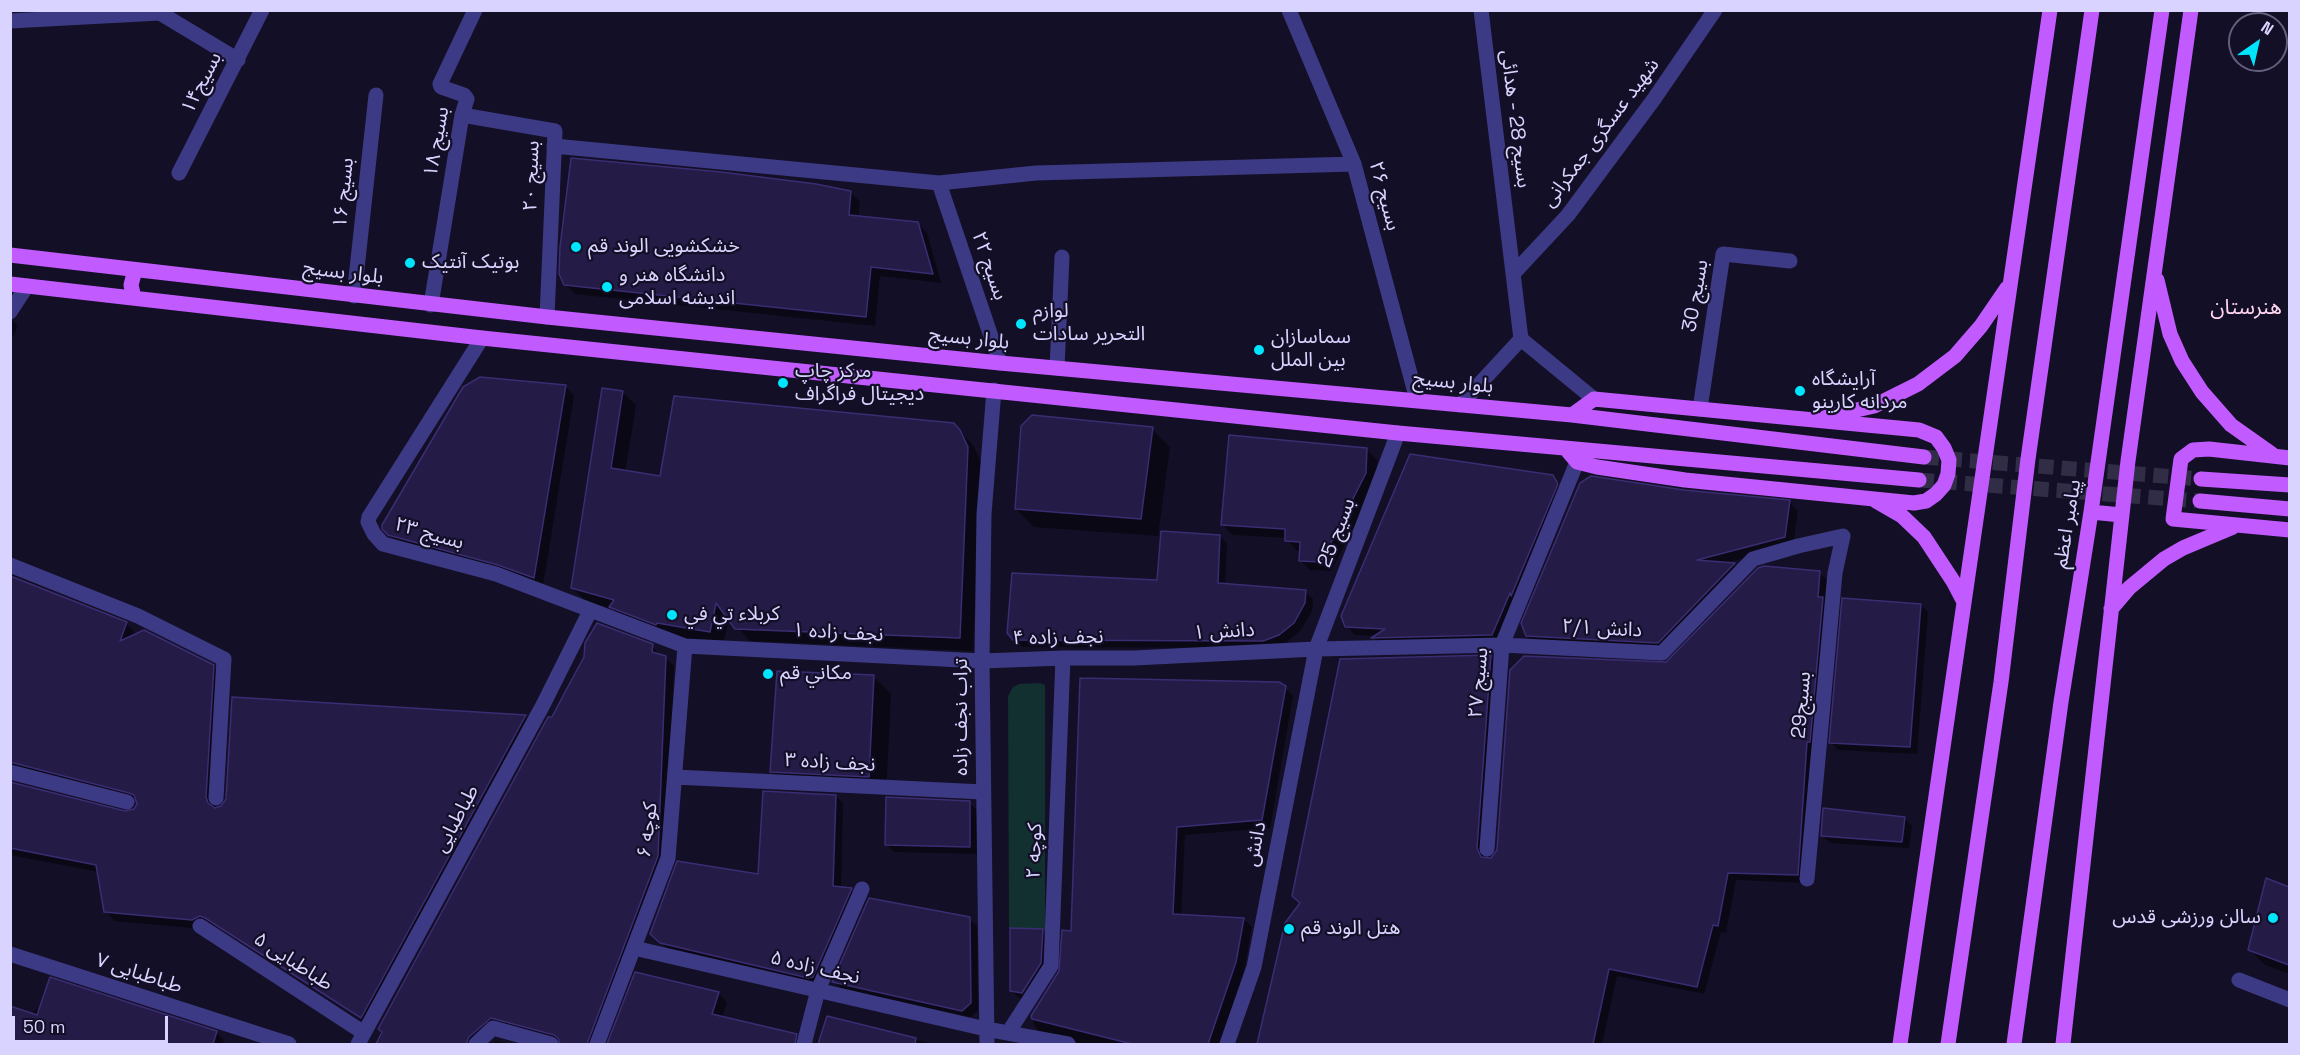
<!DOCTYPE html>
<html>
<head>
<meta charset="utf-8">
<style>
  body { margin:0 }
  #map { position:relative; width:2300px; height:1055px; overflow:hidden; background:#130f26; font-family:"Space Grotesk",sans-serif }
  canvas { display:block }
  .frame { position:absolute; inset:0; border:12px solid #d9d4ff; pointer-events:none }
  .north { position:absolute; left:2228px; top:12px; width:60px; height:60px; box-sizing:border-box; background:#130f26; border:2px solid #625e7d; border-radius:50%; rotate:34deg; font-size:16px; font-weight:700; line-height:24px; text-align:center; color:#d9d4ff }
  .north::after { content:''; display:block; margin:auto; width:21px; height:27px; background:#00e5ff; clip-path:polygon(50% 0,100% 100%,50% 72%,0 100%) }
  .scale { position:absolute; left:12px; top:1016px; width:156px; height:27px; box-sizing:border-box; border:3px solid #d9d4ff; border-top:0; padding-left:8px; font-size:18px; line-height:21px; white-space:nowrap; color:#d9d4ff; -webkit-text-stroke:4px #130f26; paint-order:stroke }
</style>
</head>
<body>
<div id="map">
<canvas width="2300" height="1055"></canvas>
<div class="frame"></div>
<div class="north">N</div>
<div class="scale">50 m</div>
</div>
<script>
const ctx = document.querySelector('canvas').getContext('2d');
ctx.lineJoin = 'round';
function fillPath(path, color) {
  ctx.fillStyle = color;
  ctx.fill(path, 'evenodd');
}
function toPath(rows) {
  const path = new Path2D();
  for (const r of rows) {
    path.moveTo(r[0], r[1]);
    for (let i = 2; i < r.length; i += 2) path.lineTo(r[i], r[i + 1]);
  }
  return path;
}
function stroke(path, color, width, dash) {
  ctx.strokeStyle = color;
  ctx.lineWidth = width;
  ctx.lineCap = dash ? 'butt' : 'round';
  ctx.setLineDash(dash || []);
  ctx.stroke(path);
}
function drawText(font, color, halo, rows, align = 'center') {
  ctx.font = font + ' "Space Grotesk","Noto Sans Arabic",sans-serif';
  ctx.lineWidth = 4.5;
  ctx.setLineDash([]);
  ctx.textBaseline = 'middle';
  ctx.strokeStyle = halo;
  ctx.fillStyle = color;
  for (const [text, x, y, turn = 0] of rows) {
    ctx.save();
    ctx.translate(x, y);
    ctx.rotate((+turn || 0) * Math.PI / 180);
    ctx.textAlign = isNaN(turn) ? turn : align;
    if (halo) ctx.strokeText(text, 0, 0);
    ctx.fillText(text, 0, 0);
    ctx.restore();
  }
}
fillPath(toPath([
  [1040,683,1045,685,1045,930,1009,928,1008,696,1013,687,1019,684]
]), '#12302f');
fillPath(toPath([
  [850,192,860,202,858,218,917,223,927,233,941,283,880,276,875,326,575,294,565,284],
  [10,319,17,325,16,331,10,341],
  [565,386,574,396,543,586,399,544,389,534],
  [622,392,636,405,625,472,662,478,953,424,973,445,981,462,973,651,750,641,729,617,723,645,670,636,624,620,613,609,586,601,572,588],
  [1152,429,1170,447,1158,536,1034,527,1016,509],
  [1367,450,1377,460,1376,484,1331,571,1310,570,1300,560,1301,551,1297,551,1286,538,1233,535,1223,525],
  [1552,477,1561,486,1500,643,1381,646,1374,638,1377,636,1355,635,1347,626],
  [1684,491,1789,502,1798,511,1793,546,1725,563,1735,565,1743,573,1667,651,1537,645,1527,636],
  [1220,536,1227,544,1225,585,1306,592,1313,599,1312,611,1301,630,1287,642,1271,648,1022,647,1009,633,1159,582],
  [1819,572,1827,580,1805,883,1736,880,1726,933,1721,932,1704,994,1617,976,1602,1044,1259,1044,1286,923,1490,657,1498,664,1484,857,1487,860,1496,856,1666,664],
  [10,578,126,623,135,633,134,636,213,666,223,676,215,809,222,808,227,799,233,699,526,717,535,726,371,1026,216,926,210,925,202,929,115,921,105,911,99,872,10,855,10,784,131,813,138,806,138,801,18,771,10,779],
  [1921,605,1928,613,1917,754,1838,750,1831,742],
  [652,646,660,656,665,658,674,666,666,865,598,1044,561,1044,499,1026,472,1044,377,1044,553,718],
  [873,676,891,694,886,794,789,789,771,771],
  [1285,688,1293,696,1270,828,1185,835,1181,916,1244,919,1252,927,1244,971,1219,1044,1079,1044,1078,1042,1044,1036,1035,1027,1032,1016,1061,971,1072,932],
  [836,796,843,804,841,888,851,890,858,897,820,984,669,950,659,941,760,875],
  [969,803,977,810,977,854,894,852,887,845],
  [1904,818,1912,826,1909,848,1830,843,1822,835],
  [2267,880,2290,888,2290,974,2265,965,2249,949],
  [969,919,977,926,978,1011,970,1017,842,989,834,981],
  [1042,931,1050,939,1048,971,1030,1000,1019,998,1011,990],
  [636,974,718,993,727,1002,722,1018,796,1035,804,1044,609,1044],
  [42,1005,216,1032,224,1040,222,1044,10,1044,10,1008,31,1014],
  [828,1018,933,1044,815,1044,816,1040,821,1041],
  [496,1041,512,1044,491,1044]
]), '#0007');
const building = toPath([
  [571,158,721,172,816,184,851,191,849,215,918,222,933,274,871,267,866,317,564,285,559,274,560,247,571,158],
  [480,377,566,385,534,578,498,565,388,535,382,529,382,525,463,387,480,377],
  [602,388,623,391,611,468,660,476,674,396,954,423,960,430,968,447,960,638,735,629,716,603,710,632,657,623,656,625,609,607,614,600,571,588,602,388],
  [1032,415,1153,427,1141,519,1015,509,1021,426,1032,415],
  [1229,435,1367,448,1366,473,1321,562,1299,561,1300,542,1285,541,1285,529,1221,525,1229,435],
  [1410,454,1553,475,1558,484,1511,596,1510,593,1492,635,1371,638,1385,629,1345,627,1341,616,1410,454],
  [1591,476,1684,490,1790,500,1785,537,1697,560,1735,563,1658,643,1526,636,1521,623,1580,483,1591,476],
  [1161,531,1220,535,1218,583,1306,590,1305,603,1294,623,1279,635,1263,641,1013,640,1007,633,1012,573,1157,580,1161,531],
  [1764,566,1820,571,1818,597,1823,597,1810,742,1807,742,1798,875,1728,873,1718,926,1713,925,1697,987,1609,969,1593,1044,1257,1044,1285,923,1300,903,1292,896,1340,659,1491,655,1477,848,1481,857,1491,858,1497,850,1510,670,1524,656,1666,662,1758,568,1764,566],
  [10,576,127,622,120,641,144,630,214,665,206,797,208,803,215,808,221,806,226,799,232,697,526,715,361,1018,205,918,200,916,192,920,104,912,96,865,10,848,10,782,125,811,134,809,137,804,134,795,129,793,10,762,10,576],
  [1842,598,1921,604,1910,747,1829,743,1842,598],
  [597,623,653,644,652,652,666,656,658,856,587,1044,560,1044,558,1038,554,1035,491,1018,469,1037,466,1044,376,1044,382,1032,378,1029,548,717,552,717,565,692,584,657,585,643,597,623],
  [777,671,874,675,869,777,770,772,777,671],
  [1080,678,1279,682,1286,686,1262,820,1177,827,1173,914,1244,918,1236,962,1208,1044,1132,1044,1032,1019,1031,1016,1059,971,1062,930,1071,931,1080,678],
  [763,791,836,795,833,886,852,888,813,977,808,978,660,943,650,934,677,861,758,874,763,791],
  [886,797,970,801,970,847,885,845,886,797],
  [1823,808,1905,817,1902,842,1821,836,1823,808],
  [2266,878,2289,887,2289,965,2248,950,2266,878],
  [869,898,970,917,971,1003,962,1011,832,982,869,898],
  [1010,928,1043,929,1041,963,1022,993,1010,991,1010,928],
  [635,972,719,992,712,1014,797,1034,795,1044,607,1044,635,972],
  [50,977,217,1031,213,1044,10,1044,10,1006,37,1015,50,977],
  [827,1016,916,1038,915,1044,818,1044,827,1016]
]);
fillPath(building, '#241b47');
stroke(building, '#3b2d73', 1.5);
stroke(toPath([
  [1924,457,2201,479],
  [1919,480,2200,501]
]), '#312d47', 15, [15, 8]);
stroke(toPath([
  [1289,10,1354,164,1417,400],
  [1481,10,1521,339],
  [10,21,160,13,238,60],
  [462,115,555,131,547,317],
  [554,146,939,183,1036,173,1354,164],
  [179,173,262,10],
  [939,183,1000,363],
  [1513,274,1568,215,1654,99,1715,10],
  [354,296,376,95],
  [431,305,462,115,467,99,464,95,441,87,440,84,475,10],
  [10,312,27,286],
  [482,338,369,517,368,522,374,534,383,544,496,574,685,646,982,661,1063,658,1134,658,1316,649,1502,645,1662,653,1753,559,1798,546,1843,536,1835,573,1807,879],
  [1521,339,1594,399],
  [1057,368,1062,257],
  [1460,405,1521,339],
  [1700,409,1723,254,1790,261],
  [10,565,138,616,224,659,216,798],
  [10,772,127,802],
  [675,777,983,792],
  [1487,849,1502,645,1577,462],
  [200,926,364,1033],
  [634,948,986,1029,1068,1044],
  [10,954,289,1044],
  [2239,980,2290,1000],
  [1008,1033,1051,966,1063,658],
  [358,1044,543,705,590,611],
  [476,1044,493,1028,551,1044],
  [597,1044,668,858,685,646],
  [804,1044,818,990,862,889],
  [987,1044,982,661,984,514,994,390],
  [1227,1044,1254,967,1316,649,1398,433]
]), '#3d3a85', 15);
stroke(toPath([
  [10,255,547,317,1000,363,1572,415,1924,457],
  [2157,280,2170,334,2182,361,2202,392,2231,425,2272,454],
  [10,284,482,338,1398,433,1919,480],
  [134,298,131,285,135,270],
  [1826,417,1874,406,1918,384,1955,356,1981,326,2007,288],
  [1566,449,1577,462,1597,467,1685,480,1914,503,1926,501,1936,494,1944,485,1948,474,1949,460,1944,448,1936,437,1919,430,1594,399,1572,415],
  [2290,458,2209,449,2193,450,2181,459,2173,519,2290,530],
  [2201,479,2290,485],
  [1876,501,1902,516,1924,537,1953,581,1964,602],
  [2200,501,2290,509],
  [2091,512,2121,515],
  [2111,609,2129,588,2164,559,2183,548,2233,527],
  [1900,1044,2050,10],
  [1948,1044,2001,682,2028,459,2092,10],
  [2014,1044,2061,702,2091,512,2162,10],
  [2063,1044,2128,461,2191,10]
]), '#c25bff', 15);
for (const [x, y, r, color] of [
  [576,247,6,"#00e5ff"],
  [410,263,6,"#00e5ff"],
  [607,287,6,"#00e5ff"],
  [1021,324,6,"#00e5ff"],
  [1259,350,6,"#00e5ff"],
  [783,383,6,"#00e5ff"],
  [1800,391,6,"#00e5ff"],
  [672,615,6,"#00e5ff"],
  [768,674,6,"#00e5ff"],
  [2273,918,6,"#00e5ff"],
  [1289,929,6,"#00e5ff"]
]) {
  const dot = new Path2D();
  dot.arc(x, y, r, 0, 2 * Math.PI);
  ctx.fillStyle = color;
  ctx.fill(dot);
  stroke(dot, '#130f26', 2);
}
drawText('20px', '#d9d4ff', '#130f26', [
  ["بسیج۱۴",202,83,-63],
  ["بسیج 28 - هدائی",1515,119,83],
  ["شهید عسگری جمکرانی",1601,133,-53],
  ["بسیج ۱۸",437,142,-80],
  ["بسیج ۲۰",532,176,-88],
  ["بسیج ۱۶",344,193,-84],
  ["بسیج ۲۶",1384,196,75],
  ["بسیج ۲۲",989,266,71],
  ["بلوار بسیج",343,273,7],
  ["بسیج 30",1696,296,-80],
  ["بلوار بسیج",969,339,6],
  ["بلوار بسیج",1453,383,6],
  ["پیامبر اعظم",2068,524,-81],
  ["بسیج 25",1337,533,-69],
  ["بسیج ۲۳",429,534,16],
  ["دانش ۲/۱",1602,629,3],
  ["دانش ۱",1224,632,-3],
  ["نجف زاده ۱",838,633,3],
  ["نجف زاده ۴",1058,638,-1],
  ["بسیج ۲۷",1479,683,-85],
  ["بسیج29",1802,705,-85],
  ["تراب نجف زاده",962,717,-90],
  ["نجف زاده ۳",830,763,3],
  ["طباطبایی",457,819,-62],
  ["کوچه ۶",648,830,-83],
  ["دانش",1256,844,-79],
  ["کوچه ۲",1035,851,-88],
  ["طباطبایی ۵",293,962,33],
  ["نجف زاده ۵",815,968,13],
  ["طباطبایی ۷",139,974,18]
]);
drawText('20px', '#d9d4ff', '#130f26', [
  ["خشکشویی الوند قم",588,247],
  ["بوتیک آنتیک",422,263],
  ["دانشگاه هنر و",619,276],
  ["اندیشه اسلامی",619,299],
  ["لوازم",1033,312],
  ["التحریر سادات",1033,335],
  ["سماسازان",1271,338],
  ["بین الملل",1271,361],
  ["مرکز چاپ",795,372],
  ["دیجیتال فراگراف",795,395],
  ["آرایشگاه",1812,380],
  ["مردانه کارینو",1812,403],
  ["كربلاء تي في",684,615],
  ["مكاني قم",780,674],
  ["سالن ورزشی قدس",2261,918,"right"],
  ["هتل الوند قم",1301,929]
], 'left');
drawText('21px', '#ffd6f0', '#130f26', [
  ["هنرستان",2246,308]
]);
</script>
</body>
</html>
